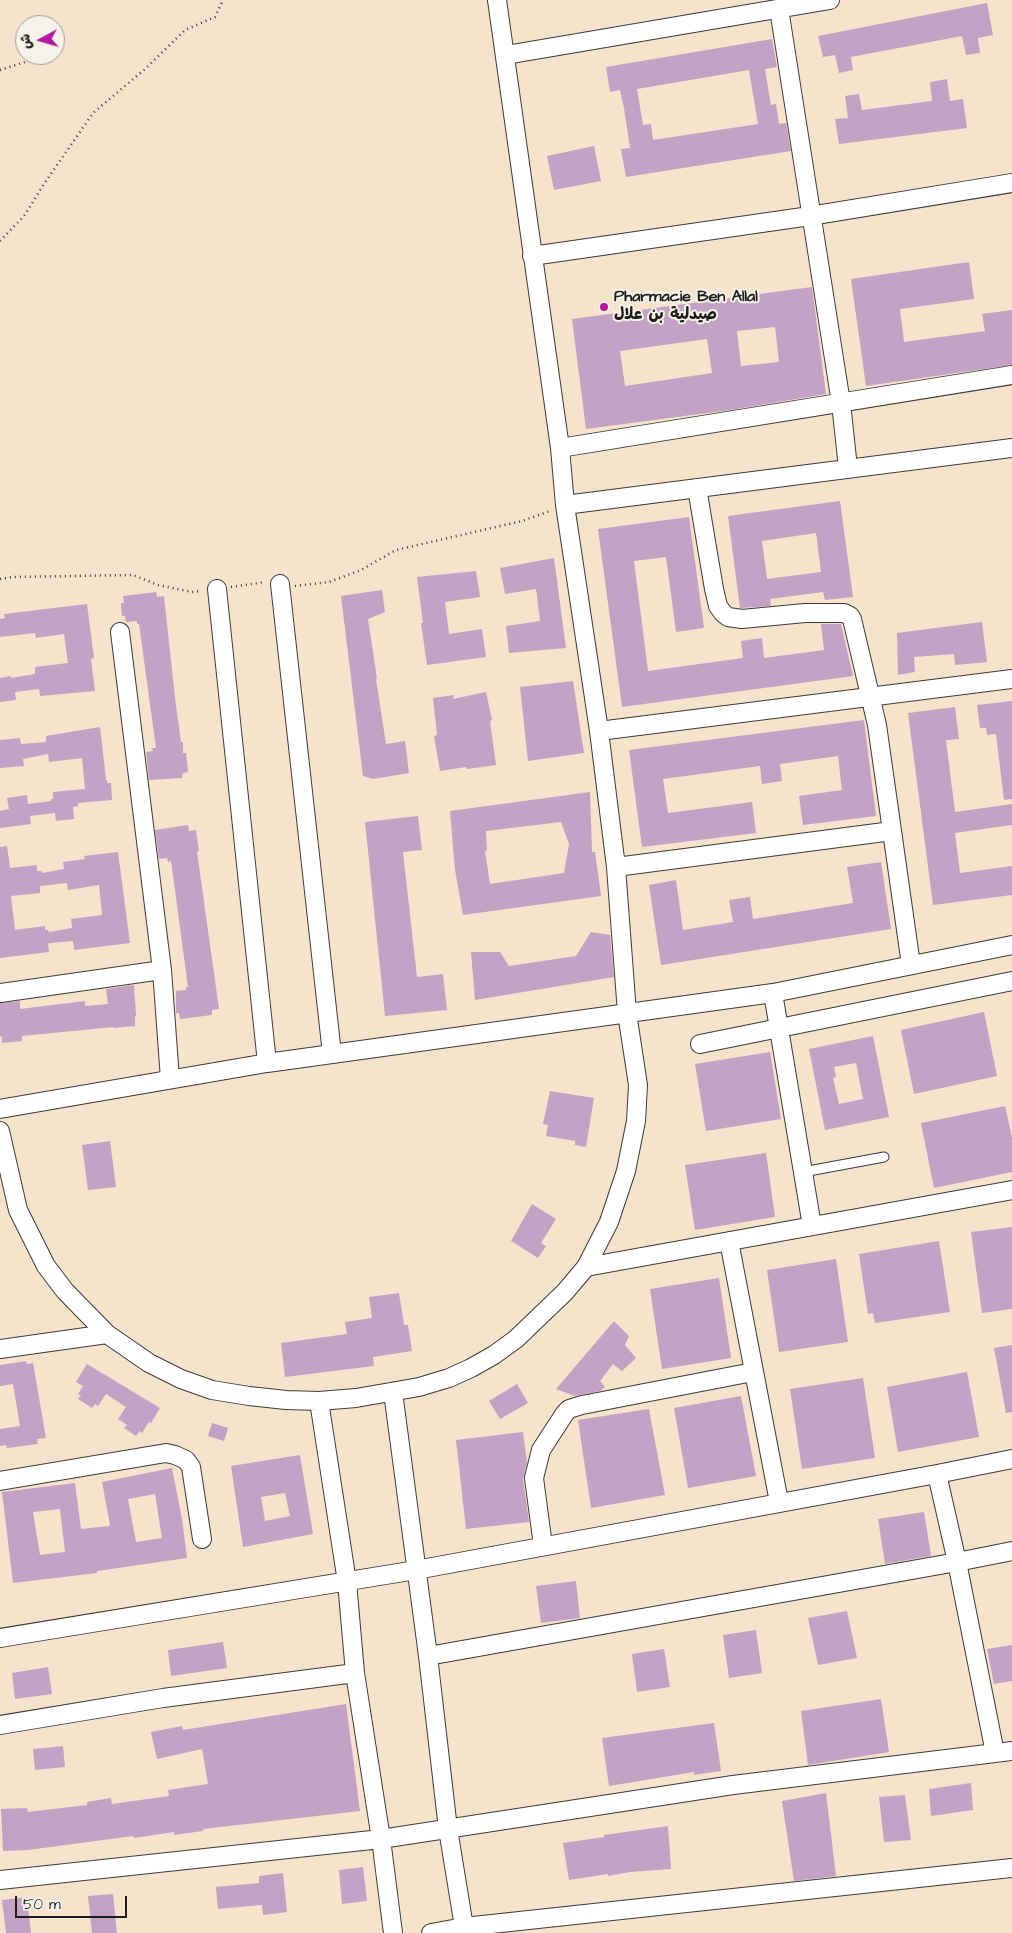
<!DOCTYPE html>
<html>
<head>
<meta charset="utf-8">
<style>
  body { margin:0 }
  #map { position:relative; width:1012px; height:1933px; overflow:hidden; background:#f5e3cc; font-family:"Architects Daughter","Playpen Sans Arabic",sans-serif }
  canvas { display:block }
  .north { position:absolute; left:15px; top:15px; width:50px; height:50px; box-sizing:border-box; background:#f7f3e8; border:1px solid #9f9d96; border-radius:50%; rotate:264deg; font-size:14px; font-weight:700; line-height:20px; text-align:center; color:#1c1c1c }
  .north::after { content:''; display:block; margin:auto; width:18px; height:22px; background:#b5179e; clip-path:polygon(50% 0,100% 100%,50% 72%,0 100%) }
  .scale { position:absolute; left:15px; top:1896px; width:112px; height:22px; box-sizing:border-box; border:2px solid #1c1c1c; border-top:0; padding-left:6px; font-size:15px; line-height:18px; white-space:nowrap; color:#1c1c1c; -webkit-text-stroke:4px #f7f3e8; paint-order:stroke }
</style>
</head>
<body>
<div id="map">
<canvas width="1012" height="1933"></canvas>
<div class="north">ش</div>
<div class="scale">50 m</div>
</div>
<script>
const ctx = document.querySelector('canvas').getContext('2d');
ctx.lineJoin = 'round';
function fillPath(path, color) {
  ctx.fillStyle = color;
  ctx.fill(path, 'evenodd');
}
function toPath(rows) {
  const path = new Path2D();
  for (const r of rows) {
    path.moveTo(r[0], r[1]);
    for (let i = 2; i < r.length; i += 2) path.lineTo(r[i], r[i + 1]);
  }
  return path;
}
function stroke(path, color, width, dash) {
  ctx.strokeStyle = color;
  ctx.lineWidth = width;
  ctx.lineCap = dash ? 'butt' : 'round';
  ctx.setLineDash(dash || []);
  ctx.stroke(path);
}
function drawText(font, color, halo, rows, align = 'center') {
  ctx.font = font + ' "Architects Daughter","Playpen Sans Arabic",sans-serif';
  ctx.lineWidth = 4;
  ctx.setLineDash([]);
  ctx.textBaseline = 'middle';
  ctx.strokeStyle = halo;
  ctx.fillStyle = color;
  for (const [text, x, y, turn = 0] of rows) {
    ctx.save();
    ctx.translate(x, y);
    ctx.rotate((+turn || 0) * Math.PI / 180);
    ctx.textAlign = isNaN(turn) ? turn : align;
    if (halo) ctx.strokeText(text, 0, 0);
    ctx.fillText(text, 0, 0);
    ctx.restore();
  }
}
fillPath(toPath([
  [987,3,993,35,978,38,980,53,966,55,962,36,851,57,853,70,839,73,835,55,823,57,818,36],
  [772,39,777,67,765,69,771,105,776,104,779,124,786,123,791,151,626,177,621,149,630,148,624,108,620,90,610,92,606,67],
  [749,70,758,124,653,140,651,124,643,125,637,89],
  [947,79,950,101,963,99,967,128,839,144,835,119,848,118,845,96,859,94,862,110,932,101,930,82],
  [594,146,601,181,554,190,547,156],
  [969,262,974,299,900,309,904,342,985,331,982,314,1012,310,1012,365,866,386,851,279],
  [812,287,826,394,730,410,586,429,572,319],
  [775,327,779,362,741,366,737,331],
  [707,339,712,373,625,386,620,351],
  [840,501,853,597,825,600,823,592,770,599,771,606,740,608,728,516],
  [816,533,821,572,767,579,762,541],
  [689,517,704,628,676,632,666,557,634,561,648,671,743,658,741,641,762,638,764,658,824,650,821,624,841,624,853,676,622,707,598,529],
  [554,558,566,648,509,653,506,626,540,621,536,589,505,594,500,568],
  [476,571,480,597,445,602,449,634,482,629,486,657,427,665,421,623,423,623,417,577],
  [382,590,385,612,368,619,377,679,376,679,386,744,405,741,409,773,373,779,363,776,341,596],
  [156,592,157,597,164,596,175,698,181,742,183,742,183,753,186,753,188,772,183,773,182,778,149,780,146,752,153,751,152,748,156,748,139,624,137,624,137,621,126,622,125,616,122,616,121,603,124,603,123,596],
  [87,604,94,658,91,659,95,691,40,696,39,689,15,692,16,700,0,702,0,678,11,676,11,678,35,674,35,667,68,663,64,634,36,638,35,633,0,637,0,619,5,618,4,614],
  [982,622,987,662,955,665,954,654,914,657,915,672,898,675,897,633],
  [573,681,584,753,528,761,520,687],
  [486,692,492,720,490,721,496,765,467,769,466,767,440,771,434,736,437,735,433,698,454,695,453,699],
  [1012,701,1012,799,1004,800,996,734,987,735,986,728,980,728,977,705],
  [955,707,959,739,946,740,955,812,1012,804,1012,825,955,833,960,873,1012,866,1012,895,933,905,908,713],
  [864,720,876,816,803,825,799,796,842,790,838,756,780,764,782,781,762,784,760,766,663,779,668,813,752,802,756,833,642,847,629,750],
  [100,727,106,779,108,783,111,783,112,800,78,803,78,806,73,807,74,819,56,821,55,813,30,816,31,824,0,828,0,811,9,809,7,798,27,795,28,804,51,801,51,799,53,799,53,792,85,789,82,758,49,762,48,754,23,759,24,766,0,768,0,740,20,738,21,744,46,742,46,736],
  [590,792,592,852,595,852,601,896,463,915,455,870,450,811],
  [561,822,569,844,564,873,490,884,485,851,487,850,486,831],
  [418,816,422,850,403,852,417,977,443,974,447,1010,385,1016,365,822],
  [188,825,189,831,196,830,199,851,197,852,219,1009,212,1010,212,1015,180,1019,179,1013,176,1013,176,991,186,990,186,987,188,987,171,861,168,862,167,858,159,859,155,830],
  [7,846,10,868,37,865,37,871,41,871,42,873,64,869,63,862,85,859,84,856,118,852,130,943,74,950,73,941,50,943,48,944,49,952,0,958,0,847],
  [67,883,68,890,99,885,102,915,71,919,72,928,49,932,48,930,45,930,45,926,15,930,11,896,40,893,40,886],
  [881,862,891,929,661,965,649,885,676,880,683,930,733,922,729,900,750,897,753,919,853,903,847,867],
  [591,932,610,935,614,977,475,1000,471,952,500,952,509,966,576,956],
  [134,985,136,1016,135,1016,135,1026,114,1028,114,1027,22,1036,22,1041,2,1043,2,1036,0,1037,0,1003,20,1001,20,1009,85,1001,85,1006,108,1004,106,989],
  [984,1012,997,1076,914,1094,901,1030],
  [873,1036,889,1117,825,1130,809,1049],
  [856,1063,863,1099,839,1104,833,1078,836,1077,834,1067],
  [770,1052,781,1119,706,1131,695,1064],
  [550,1091,594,1098,586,1147,575,1145,575,1141,546,1136,548,1125,543,1124],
  [1005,1106,1012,1138,1012,1172,934,1188,921,1123],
  [110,1141,116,1187,88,1190,82,1145],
  [766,1153,775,1217,695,1230,685,1165],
  [532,1204,556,1219,541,1243,546,1246,538,1258,511,1241],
  [1012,1227,1012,1309,982,1313,971,1232],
  [939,1241,950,1312,875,1323,873,1313,868,1314,859,1254],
  [836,1259,848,1342,779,1352,767,1270],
  [719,1278,731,1358,662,1369,650,1289],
  [399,1293,404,1325,408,1325,412,1351,373,1357,374,1366,285,1377,281,1343,347,1334,345,1322,372,1318,369,1297],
  [614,1321,629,1336,625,1345,636,1358,622,1371,613,1364,600,1381,605,1387,600,1391,574,1396,556,1389],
  [1012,1345,1012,1412,1006,1413,994,1348],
  [26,1361,27,1364,33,1363,46,1438,37,1439,38,1444,7,1448,6,1445,0,1446,0,1429,20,1426,13,1384,0,1386,0,1365],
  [87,1364,160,1408,151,1423,149,1422,142,1433,140,1431,136,1436,124,1428,127,1425,118,1419,126,1407,106,1394,98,1406,95,1404,92,1408,78,1399,81,1395,78,1394,83,1386,76,1382],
  [967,1372,979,1437,898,1452,887,1387],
  [863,1378,875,1458,802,1469,790,1389],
  [517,1384,528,1403,500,1419,489,1401],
  [741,1396,756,1476,688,1488,674,1408],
  [649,1409,665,1495,591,1508,578,1420],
  [212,1423,228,1428,224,1441,208,1436],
  [523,1432,527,1463,523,1479,529,1522,466,1529,456,1440],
  [300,1455,313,1534,243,1547,231,1466],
  [285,1493,290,1516,265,1521,261,1497],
  [172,1468,182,1519,187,1558,97,1571,97,1573,13,1583,2,1492,75,1483,81,1529,109,1526,110,1525,102,1482],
  [155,1494,162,1538,136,1542,128,1499],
  [60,1509,65,1552,40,1555,33,1512],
  [924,1512,931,1556,885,1564,878,1519],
  [576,1581,580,1618,541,1623,536,1586],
  [847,1611,857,1658,818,1665,808,1618],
  [756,1630,762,1673,729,1678,723,1635],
  [223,1642,227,1668,171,1676,168,1650],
  [1012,1645,1012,1681,994,1684,987,1649],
  [664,1649,670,1687,637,1692,632,1654],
  [48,1667,52,1694,15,1699,12,1673],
  [881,1699,889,1752,808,1765,801,1711],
  [346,1704,360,1811,203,1829,203,1831,174,1835,174,1832,134,1838,133,1836,28,1850,3,1851,1,1809,27,1808,28,1812,87,1805,87,1802,111,1798,112,1804,169,1796,168,1790,208,1784,202,1749,157,1759,151,1732,182,1726,183,1730],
  [714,1723,721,1771,694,1775,694,1772,609,1786,602,1738],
  [63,1746,65,1767,35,1770,33,1749],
  [971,1783,973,1810,931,1816,929,1789],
  [826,1793,836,1876,794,1881,782,1801],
  [905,1795,911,1840,884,1842,879,1797],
  [668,1826,671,1869,630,1872,608,1876,608,1874,569,1880,563,1843,604,1837,604,1835],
  [363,1867,367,1901,342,1904,339,1870],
  [283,1873,287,1912,263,1915,262,1905,218,1909,216,1887,259,1883,259,1876],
  [113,1894,117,1933,92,1933,88,1896],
  [27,1897,31,1933,6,1933,2,1900]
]), '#c4a2c6');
const service = toPath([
  [803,1172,884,1157]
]);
const minor = toPath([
  [779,9,841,403,848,468],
  [506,55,830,0],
  [532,256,810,216,1012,183],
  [560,448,1012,375],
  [697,488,714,589,718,606,723,613,728,617,742,619,805,613,844,613,850,616,852,619,877,725,911,965],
  [565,505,1012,448],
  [280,584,332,1054],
  [217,589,267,1063],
  [120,632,162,970,170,1079],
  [599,731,1012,679],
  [616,867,892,831],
  [0,993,162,970],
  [773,993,812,1226],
  [700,1044,1012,981],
  [0,1109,267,1063,773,993,1012,945],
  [0,1131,18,1210,46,1266,65,1291,107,1334,149,1363,181,1379,212,1390,249,1396,286,1400,319,1401,356,1398,419,1387,449,1378,471,1368,494,1355,516,1339,565,1292,586,1267,609,1222,626,1171,636,1121,638,1085,627,1013,616,867,599,731,565,505,560,448,497,0],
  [729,1241,779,1502],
  [586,1267,1012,1190],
  [0,1349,107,1334],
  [393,1392,428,1656,448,1829,464,1927],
  [319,1401,347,1582,355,1673,381,1839,393,1933],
  [937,1474,957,1562,995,1753],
  [0,1481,166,1453,175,1455,186,1460,191,1467,202,1539],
  [543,1546,534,1478,541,1450,565,1413,569,1409,582,1405,753,1372],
  [0,1638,416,1570,937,1474,1012,1459],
  [428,1656,957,1562,1012,1551],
  [0,1725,163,1698,355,1673],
  [0,1880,381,1839,733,1785,1012,1751],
  [431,1933,464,1927,1012,1868]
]);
stroke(service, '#3d3a36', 11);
stroke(minor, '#3d3a36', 20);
stroke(toPath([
  [0,70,47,55],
  [0,241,24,216,44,184,93,113,144,70,185,30,215,17,223,0],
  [0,579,13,577,133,575,158,585,192,592,201,591],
  [295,586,329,582,361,570,396,550,522,521,550,511],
  [231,587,265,582]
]), '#3d3a36', 2.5, [1, 4]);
stroke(service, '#fff', 9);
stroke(minor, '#fff', 18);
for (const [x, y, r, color] of [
  [604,307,5,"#b5179e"]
]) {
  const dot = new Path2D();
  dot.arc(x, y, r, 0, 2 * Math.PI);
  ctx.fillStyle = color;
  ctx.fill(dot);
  stroke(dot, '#f7f3e8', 2);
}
drawText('bold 16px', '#1c1c1c', '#f7f3e8', [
  ["Pharmacie Ben Allal",614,298],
  ["صيدلية بن علال",614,316]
], 'left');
</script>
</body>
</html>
